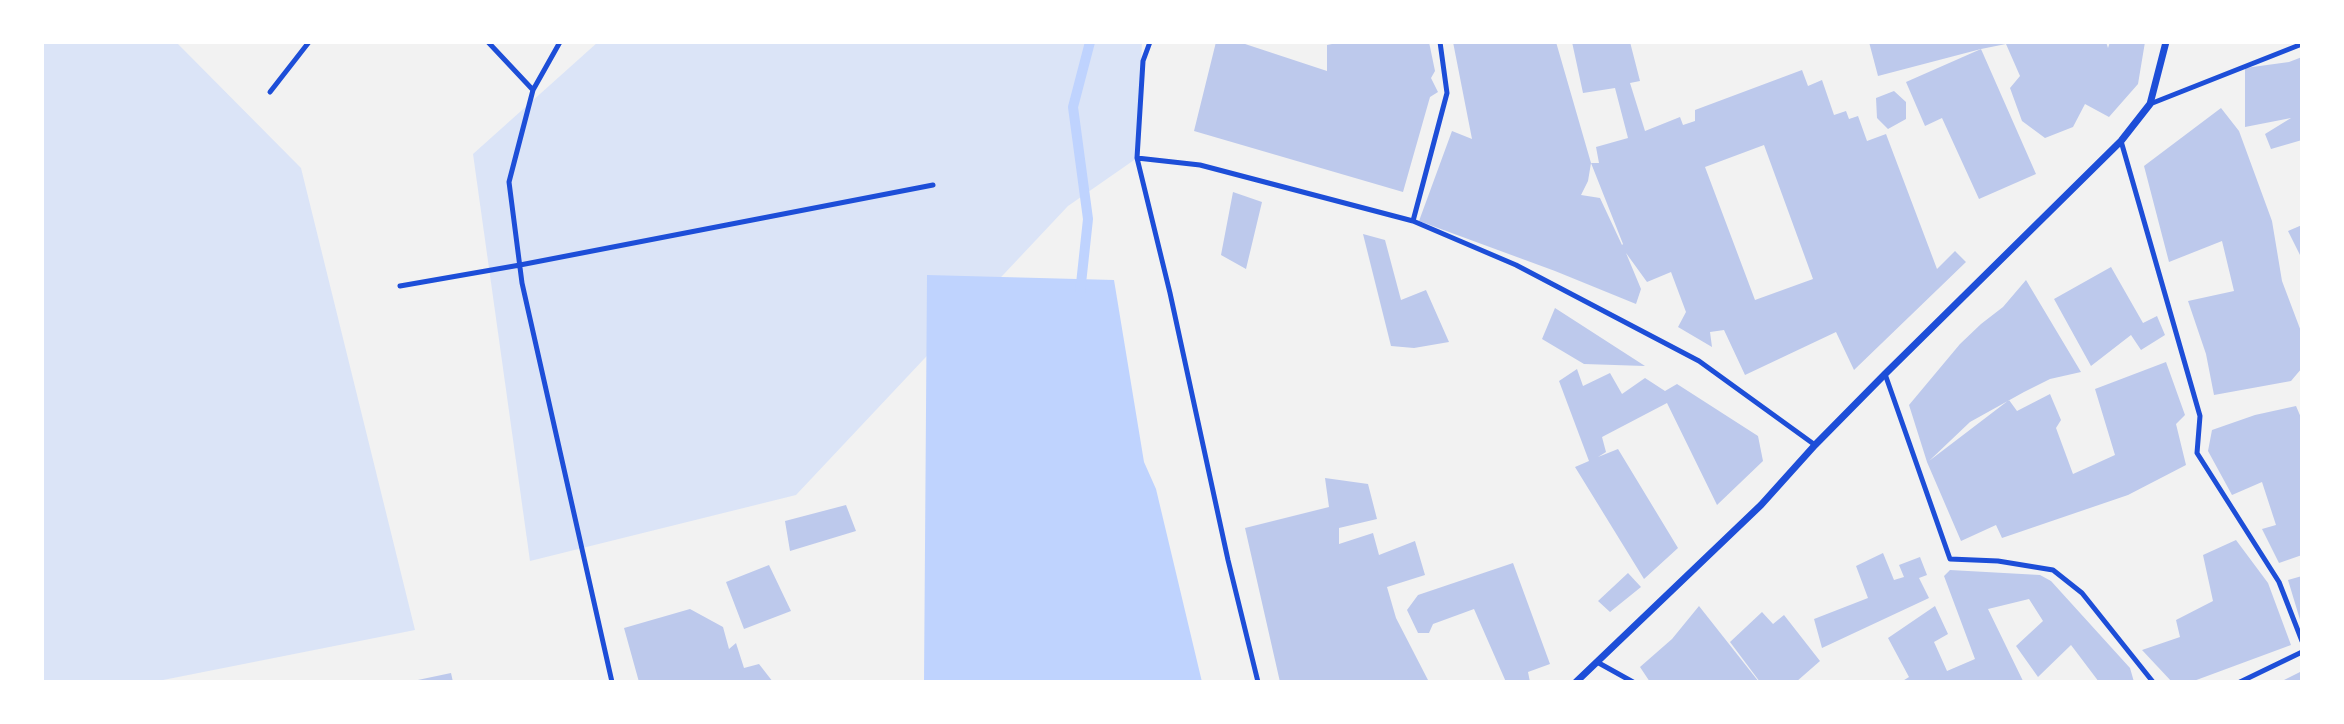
<!DOCTYPE html>
<html>
<head>
<meta charset="utf-8">
<style>
  body { margin:0 }
  #map { position:relative; width:2344px; height:724px; overflow:hidden; background:#f2f2f2; font-family:"Space Grotesk",sans-serif }
  canvas { display:block }
  .frame { position:absolute; inset:0; border:44px solid #fff; pointer-events:none }
</style>
</head>
<body>
<div id="map">
<canvas width="2344" height="724"></canvas>
<div class="frame"></div>
</div>
<script>
const ctx = document.querySelector('canvas').getContext('2d');
ctx.lineJoin = 'round';
function fillPath(path, color) {
  ctx.fillStyle = color;
  ctx.fill(path, 'evenodd');
}
function toPath(rows) {
  const path = new Path2D();
  for (const r of rows) {
    path.moveTo(r[0], r[1]);
    for (let i = 2; i < r.length; i += 2) path.lineTo(r[i], r[i + 1]);
  }
  return path;
}
function stroke(path, color, width, dash) {
  ctx.strokeStyle = color;
  ctx.lineWidth = width;
  ctx.lineCap = dash ? 'butt' : 'round';
  ctx.setLineDash(dash || []);
  ctx.stroke(path);
}
fillPath(toPath([
  [42,42,176,42,301,168,415,630,153,682,42,682],
  [598,42,1142,42,1137,158,1068,206,796,495,530,561,473,154]
]), '#dbe4f7');
fillPath(toPath([
  [927,275,1114,280,1144,462,1156,489,1202,682,924,682]
]), '#bfd3fe');
stroke(toPath([
  [1080,293,1088,219,1073,107,1090,42]
]), '#bfd3fe', 10);
fillPath(toPath([
  [1216,42,1239,42,1327,71,1327,45,1342,42,1429,42,1435,71,1431,78,1438,92,1430,97,1403,192,1194,131],
  [1453,42,1556,42,1591,163,1599,163,1596,147,1628,138,1615,88,1583,93,1572,42,1630,42,1640,81,1630,83,1645,131,1680,117,1683,125,1695,121,1695,110,1802,70,1808,86,1822,80,1834,115,1846,111,1849,119,1858,116,1867,141,1886,134,1937,269,1955,251,1966,262,1854,370,1836,332,1745,375,1724,330,1710,332,1712,347,1678,327,1686,312,1671,272,1647,282,1626,253,1641,289,1636,304,1555,271,1419,221,1452,131,1472,139],
  [1764,145,1813,279,1755,300,1705,167],
  [1591,163,1623,244,1622,245,1600,198,1581,195,1588,181],
  [1869,42,2106,42,2108,48,2110,42,2145,42,2138,84,2109,117,2085,104,2073,127,2045,138,2022,121,2010,88,2020,76,2006,44,1981,49,2036,174,1979,199,1942,118,1925,126,1906,82,1981,49,1878,76],
  [2302,57,2302,140,2271,149,2265,134,2291,118,2245,127,2245,68,2289,62],
  [1894,91,1906,102,1906,119,1888,129,1877,118,1876,98],
  [2221,108,2239,131,2272,221,2282,281,2302,334,2302,368,2291,381,2214,395,2206,354,2188,301,2234,291,2222,241,2169,262,2144,166],
  [1233,192,1262,202,1246,269,1221,255],
  [2302,225,2302,259,2288,231],
  [1363,234,1385,240,1401,300,1426,290,1449,342,1414,348,1391,346],
  [2111,267,2143,323,2157,316,2165,335,2141,350,2131,335,2091,366,2054,299],
  [2026,280,2081,372,2050,379,2024,392,1970,422,1929,461,2009,400,2017,411,2050,394,2061,420,2056,428,2073,474,2115,455,2095,389,2166,362,2185,415,2176,424,2186,465,2128,495,2002,538,1996,525,1961,541,1927,462,1909,405,1960,344,1981,324,2003,307],
  [1555,308,1645,366,1584,364,1542,339],
  [1577,369,1583,386,1610,373,1622,394,1645,378,1665,391,1677,384,1758,436,1763,461,1717,505,1667,403,1602,437,1606,452,1598,457,1618,449,1678,548,1644,579,1575,467,1589,461,1559,381],
  [2296,406,2302,420,2302,555,2279,563,2262,529,2276,525,2262,482,2232,495,2208,451,2212,430,2255,415],
  [1325,478,1368,484,1377,519,1339,528,1339,544,1373,533,1379,555,1415,541,1425,575,1387,587,1396,618,1429,682,1280,682,1245,528,1329,507],
  [846,505,856,531,790,551,785,521],
  [2236,540,2268,583,2291,645,2191,682,2172,682,2142,650,2180,637,2176,620,2213,601,2203,555],
  [1883,553,1894,580,1904,577,1899,565,1920,557,1927,575,1919,578,1929,598,1822,648,1814,619,1868,598,1856,566],
  [1513,563,1550,664,1528,672,1530,682,1506,682,1474,609,1433,624,1429,633,1418,633,1407,610,1418,595],
  [769,565,791,611,744,629,726,582],
  [1950,570,2040,575,2051,581,2130,668,2134,682,2099,682,2071,645,2038,677,2016,646,2043,621,2029,599,1988,609,2023,681,1901,682,1909,677,1888,638,1935,606,1948,634,1934,642,1947,671,1975,659,1944,576],
  [1628,573,1641,587,1610,612,1598,601],
  [2302,576,2302,623,2301,623,2288,580],
  [1699,606,1759,682,1650,682,1640,667,1672,639],
  [690,609,723,627,729,649,736,643,744,668,759,664,773,682,639,682,624,628],
  [1762,612,1773,624,1784,615,1820,661,1796,682,1760,682,1730,642],
  [2302,671,2302,682,2280,682],
  [451,673,453,682,413,682,413,681]
]), '#bdc9ec');
stroke(toPath([
  [488,42,533,90],
  [560,42,533,90,509,182,522,283,612,682],
  [270,92,309,42],
  [2150,104,2302,44],
  [2121,141,2200,416,2197,453,2279,582,2302,641],
  [1137,158,1143,61,1150,42],
  [1413,221,1447,93,1440,42],
  [400,286,520,265,933,185],
  [1885,374,1950,559,1998,561,2053,570,2082,593,2153,682],
  [1597,662,1633,682],
  [1258,682,1228,560,1170,293,1137,158,1200,165,1413,221,1516,265,1699,361,1815,445],
  [2240,682,2302,652]
]), '#1d4ed8', 5);
stroke(toPath([
  [1576,682,1761,505,1815,445,1885,374,2121,141,2150,104,2166,42]
]), '#1d4ed8', 7);
</script>
</body>
</html>
